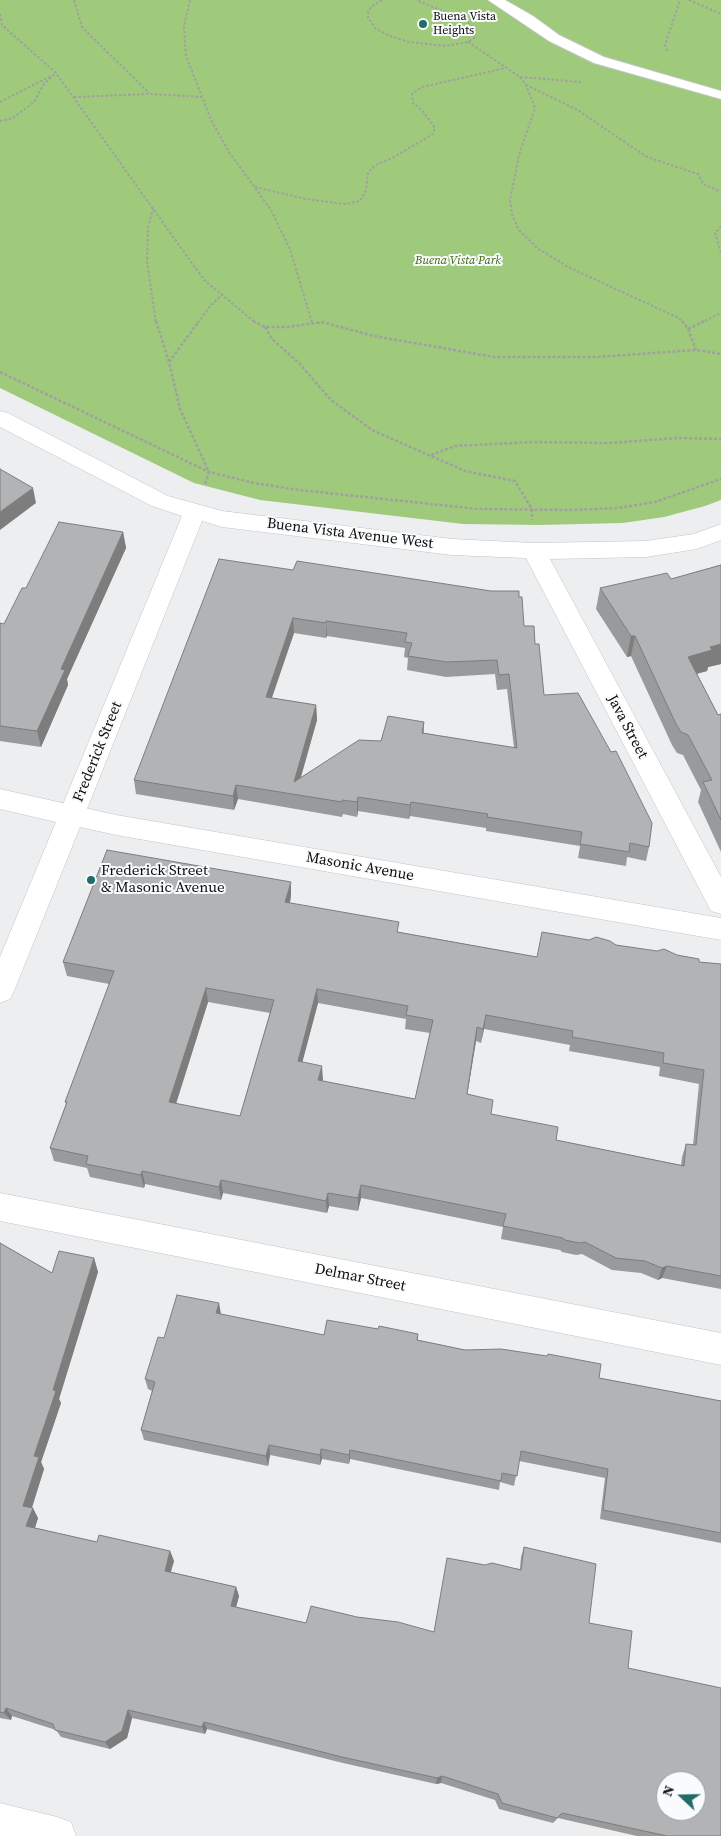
<!DOCTYPE html>
<html>
<head>
<meta charset="utf-8">
<style>
  body { margin:0 }
  #map { position:relative; width:721px; height:1836px; overflow:hidden; background:#edeeef; font-family:"Source Serif 4",serif }
  canvas { display:block }
  .north { position:absolute; left:656px; top:1771px; width:50px; height:50px; box-sizing:border-box; background:#fafbfd; border:1px solid #9b9c9d; border-radius:50%; rotate:291deg; font-size:14px; font-weight:700; line-height:20px; text-align:center; color:#0d0e0e }
  .north::after { content:''; display:block; margin:auto; width:18px; height:22px; background:#216c69; clip-path:polygon(50% 0,100% 100%,50% 72%,0 100%) }
</style>
</head>
<body>
<div id="map">
<canvas width="721" height="1836"></canvas>
<div class="north">N</div>
</div>
<script>
const ctx = document.querySelector('canvas').getContext('2d');
ctx.lineJoin = 'round';
function fillPath(path, color) {
  ctx.fillStyle = color;
  ctx.fill(path, 'evenodd');
}
function toPath(rows) {
  const path = new Path2D();
  for (const r of rows) {
    path.moveTo(r[0], r[1]);
    for (let i = 2; i < r.length; i += 2) path.lineTo(r[i], r[i + 1]);
  }
  return path;
}
function stroke(path, color, width, dash) {
  ctx.strokeStyle = color;
  ctx.lineWidth = width;
  ctx.lineCap = dash ? 'butt' : 'round';
  ctx.setLineDash(dash || []);
  ctx.stroke(path);
}
function drawText(font, color, halo, rows, align = 'center') {
  ctx.font = font + ' "Source Serif 4",serif';
  ctx.lineWidth = 4;
  ctx.setLineDash([]);
  ctx.textBaseline = 'middle';
  ctx.strokeStyle = halo;
  ctx.fillStyle = color;
  for (const [text, x, y, turn = 0] of rows) {
    ctx.save();
    ctx.translate(x, y);
    ctx.rotate((+turn || 0) * Math.PI / 180);
    ctx.textAlign = isNaN(turn) ? turn : align;
    if (halo) ctx.strokeText(text, 0, 0);
    ctx.fillText(text, 0, 0);
    ctx.restore();
  }
}
fillPath(toPath([
  [0,0,721,0,721,500,705,506,664,517,623,523,539,525,463,524,260,500,194,483,0,388]
]), '#9fca7c');
const lane = toPath([
  [488,0,505,0,533,16,559,35,604,57,721,91,721,99,594,63,549,41,488,0]
]);
const street = toPath([
  [0,411,8,413,168,496,222,511,452,539,534,543,646,541,694,534,721,524,721,540,697,549,646,557,550,559,721,877,721,914,711,911,526,558,452,555,222,527,202,521,85,814,81,821,72,824,63,821,59,814,182,516,152,506,0,427,0,411],
  [0,1193,721,1333,721,1365,0,1221,0,1193]
]);
const secondary = toPath([
  [0,789,116,815,721,918,721,940,116,835,80,827,14,991,10,999,0,1003,0,957,56,822,0,809,0,789],
  [0,1803,57,1817,71,1822,76,1836,0,1836,0,1803]
]);
stroke(lane, '#c2c3c4', 2);
stroke(street, '#c2c3c4', 1);
stroke(secondary, '#c2c3c4', 1);
stroke(toPath([
  [74,0,82,27,149,93],
  [190,0,184,26,186,56,212,122,229,152,271,210,290,249,312,323],
  [382,0,371,7,368,12,368,18,376,29,390,36,409,42,445,46,468,42,475,37,475,29,465,20,416,0],
  [689,0,721,14],
  [0,14,2,25,56,73,204,280,256,323],
  [468,42,520,77,581,82],
  [667,51,665,45,680,0],
  [520,77,526,85,535,108,519,155,510,200,512,214,518,229,537,248,568,267,679,318,683,323],
  [526,85,576,109,647,157,698,174,703,184,721,192],
  [74,97,149,94,202,97],
  [0,102,51,76],
  [0,121,13,118,34,102,44,84,56,73],
  [255,187,306,199,345,204,360,201,366,191,368,172,376,165,394,157,433,134,435,128,422,110,413,103,412,94,422,87,505,68],
  [153,208,148,228,147,261,156,323],
  [721,226,715,233,721,253],
  [198,323,210,306,223,294],
  [317,323,325,323],
  [701,323,721,313]
]), '#9fa0a0', 2, [2.5, 2]);
stroke(toPath([
  [156,321,169,362,180,409,209,472,205,484],
  [253,321,265,327,288,327,322,322,374,336,494,357,597,357,696,350,721,354],
  [682,321,688,329,696,350],
  [265,327,272,339,299,363,331,400,372,430,465,471,515,481,532,509,532,520],
  [688,329,704,321],
  [169,362,199,321],
  [0,372,209,472,254,483,299,490,478,509,573,510,618,508,655,502,721,479],
  [431,455,455,446,533,442,609,443,678,438,721,439]
]), '#9fa0a0', 2.5, [3, 2]);
fillPath(lane, '#fff');
fillPath(street, '#fff');
fillPath(secondary, '#fff');
fillPath(toPath([
  [123,532,126,548,67,679,68,685,41,747,0,741,0,623,4,624,26,588],
  [721,565,721,664,708,667,707,671,697,674,718,715,721,714,721,852,698,802,701,790,683,755,677,753,672,745,631,656,627,657,596,609,600,588,671,579],
  [293,570,519,597,524,626,535,644,544,695,649,847,646,861,627,857,626,866,578,858,580,846,486,831,486,828,410,816,409,819,358,811,357,817,343,814,342,817,238,799,234,810,136,794,134,780],
  [294,633,326,638,327,636,405,648,404,657,408,658,407,670,446,677,495,674,497,690,507,689,514,748,424,733,424,722,300,778,317,720,316,705,272,698],
  [291,896,290,903,399,932,537,957,616,945,677,955,699,962,721,964,721,1289,662,1278,658,1280,641,1273,612,1270,582,1254,576,1255,562,1252,560,1250,501,1239,503,1227,361,1198,358,1211,329,1206,327,1213,223,1193,221,1200,145,1184,144,1188,90,1177,87,1168,54,1161,50,1148,66,1104,65,1102,109,984,67,976,63,962],
  [208,1002,270,1013,240,1116,176,1104],
  [318,1003,406,1019,405,1029,430,1033,415,1099,322,1081,323,1080,302,1062],
  [484,1029,570,1045,569,1051,660,1067,659,1076,699,1084,693,1145,686,1144,682,1157,681,1165,556,1140,491,1114,467,1095,476,1041,481,1043],
  [0,1243,52,1273,94,1258,98,1272,59,1399,61,1403,41,1462,44,1469,32,1508,38,1518,35,1528,97,1542,170,1551,174,1561,171,1572,236,1587,239,1596,236,1607,306,1623,357,1617,434,1632,485,1565,520,1569,521,1557,524,1547,628,1668,721,1836,637,1836,558,1818,553,1823,499,1809,495,1800,441,1783,436,1784,343,1763,207,1729,205,1734,132,1718,127,1738,110,1749,61,1737,56,1730,12,1716,11,1720,0,1718],
  [378,1329,418,1334,418,1340,599,1378,721,1401,721,1543,600,1519,605,1478,519,1461,514,1486,500,1482,499,1490,350,1459,349,1464,322,1459,320,1465,270,1455,268,1466,144,1440,141,1430,152,1391,148,1389,145,1379,164,1338,324,1335]
]), '#999a9b');
fillPath(toPath([
  [33,488,36,503,0,530,0,512],
  [123,532,126,548,67,679,68,685,41,747,37,731,61,669],
  [293,618,294,633,267,711,266,697],
  [326,621,327,636,326,638],
  [631,636,635,636,631,656,627,657],
  [721,644,721,664,708,667,707,671,683,677,688,657,710,647],
  [316,705,317,720,296,795,294,782],
  [236,785,238,799,234,810,233,796],
  [358,797,358,811,357,817,357,802],
  [411,802,410,816,409,819,410,805],
  [291,882,291,896,286,917,285,902],
  [206,988,208,1002,172,1116,169,1102],
  [317,989,318,1003,299,1075,298,1061],
  [486,1015,484,1029,481,1043,483,1029],
  [477,1027,476,1041,465,1108,467,1094],
  [322,1066,323,1080,319,1094,318,1080],
  [142,1171,145,1184,144,1188,141,1175],
  [221,1180,223,1193,221,1200,219,1187],
  [361,1185,361,1198,358,1211,358,1198],
  [328,1193,329,1206,327,1213,326,1201],
  [94,1258,98,1272,59,1399,61,1403,41,1462,44,1469,29,1516,23,1506,34,1456,53,1390],
  [667,1266,662,1278,658,1280,662,1268],
  [219,1303,221,1314,216,1313],
  [269,1445,270,1455,268,1466,266,1456],
  [321,1449,322,1459,320,1465,320,1455],
  [350,1450,350,1459,349,1464,349,1455],
  [33,1508,38,1518,32,1537,26,1526],
  [170,1551,174,1561,168,1580,165,1571],
  [236,1587,239,1596,234,1615,231,1606],
  [6,1708,12,1716,11,1720,4,1713],
  [128,1710,132,1718,127,1738,110,1749,105,1742],
  [204,1722,207,1729,205,1734,202,1727],
  [442,1776,441,1783,436,1784,437,1778]
]), '#7d7d7e');
const building = toPath([
  [0,469,33,488,0,512,0,469],
  [59,522,123,532,61,669,65,670,37,731,0,726,0,623,4,624,22,588,26,588,59,522],
  [219,559,293,570,297,561,491,591,519,591,519,597,522,597,524,626,534,626,535,644,539,644,544,695,578,693,611,752,616,751,652,823,649,847,630,843,629,852,580,844,582,832,487,817,488,814,411,802,410,805,358,797,357,802,342,800,342,802,236,785,233,796,134,780,219,559],
  [293,618,326,623,326,621,407,633,405,642,412,643,408,656,447,662,497,660,499,675,509,674,517,748,422,733,424,722,388,716,381,741,359,740,294,782,316,705,266,697,293,618],
  [721,565,721,644,710,647,712,650,688,657,718,715,721,714,721,820,703,782,712,780,688,735,681,732,676,724,635,636,631,636,600,588,667,573,671,579,721,565],
  [107,850,291,882,285,902,399,922,397,932,537,957,542,932,589,940,596,937,610,941,616,945,657,951,664,949,677,955,699,959,699,962,721,964,721,1276,667,1266,662,1268,645,1261,616,1258,585,1242,579,1243,565,1240,563,1238,503,1226,506,1214,361,1185,358,1198,328,1193,326,1201,221,1180,219,1187,142,1171,141,1175,86,1164,88,1156,50,1148,67,1102,65,1102,114,971,63,962,107,850],
  [206,988,274,1000,240,1116,169,1102,206,988],
  [317,989,408,1006,406,1015,433,1020,415,1099,318,1080,322,1066,298,1061,317,989],
  [486,1015,573,1031,572,1037,664,1053,663,1063,704,1070,696,1145,686,1144,684,1166,556,1140,558,1127,491,1114,493,1100,467,1094,477,1027,483,1029,486,1015],
  [0,1243,52,1273,59,1251,94,1258,53,1390,56,1391,34,1456,39,1457,23,1506,33,1508,26,1526,97,1542,99,1535,170,1551,165,1571,236,1587,231,1606,306,1623,311,1606,357,1617,398,1622,434,1632,447,1558,485,1565,492,1563,521,1570,524,1547,596,1564,589,1623,632,1631,628,1668,721,1688,721,1836,667,1836,562,1813,557,1818,502,1803,498,1794,442,1776,437,1778,342,1757,204,1722,202,1727,128,1710,122,1731,105,1742,55,1730,53,1724,6,1708,4,1713,0,1712,0,1243],
  [666,1781,696,1781,696,1811,666,1811,666,1781],
  [177,1295,219,1303,216,1313,324,1335,327,1320,378,1329,379,1326,418,1334,417,1340,465,1350,501,1349,547,1356,548,1354,601,1364,599,1378,721,1401,721,1533,603,1510,608,1469,521,1451,517,1476,502,1473,501,1481,350,1450,349,1455,321,1449,320,1455,269,1445,266,1456,141,1430,155,1382,145,1379,158,1337,164,1338,177,1295]
]);
fillPath(building, '#b2b3b4');
stroke(building, '#7d7d7e', 1);
for (const [x, y, r, color] of [
  [423,24,5,"#216c69"],
  [91,880,5,"#216c69"]
]) {
  const dot = new Path2D();
  dot.arc(x, y, r, 0, 2 * Math.PI);
  ctx.fillStyle = color;
  ctx.fill(dot);
  stroke(dot, '#fafbfd', 2);
}
drawText('12px', '#0d0e0e', '#fafbfd', [
  ["Buena Vista",433,17],
  ["Heights",433,31]
], 'left');
drawText('italic 12px', '#3c6312', '#fafbfd', [
  ["Buena Vista Park",458,261]
]);
drawText('15px', '#0d0e0e', '#fafbfd', [
  ["Buena Vista Avenue West",350,534,7],
  ["Java Street",627,727,62],
  ["Frederick Street",98,752,-68],
  ["Masonic Avenue",360,867,10],
  ["Delmar Street",360,1278,11]
]);
drawText('15px', '#0d0e0e', '#fafbfd', [
  ["Frederick Street",101,871],
  ["& Masonic Avenue",101,888]
], 'left');
</script>
</body>
</html>
